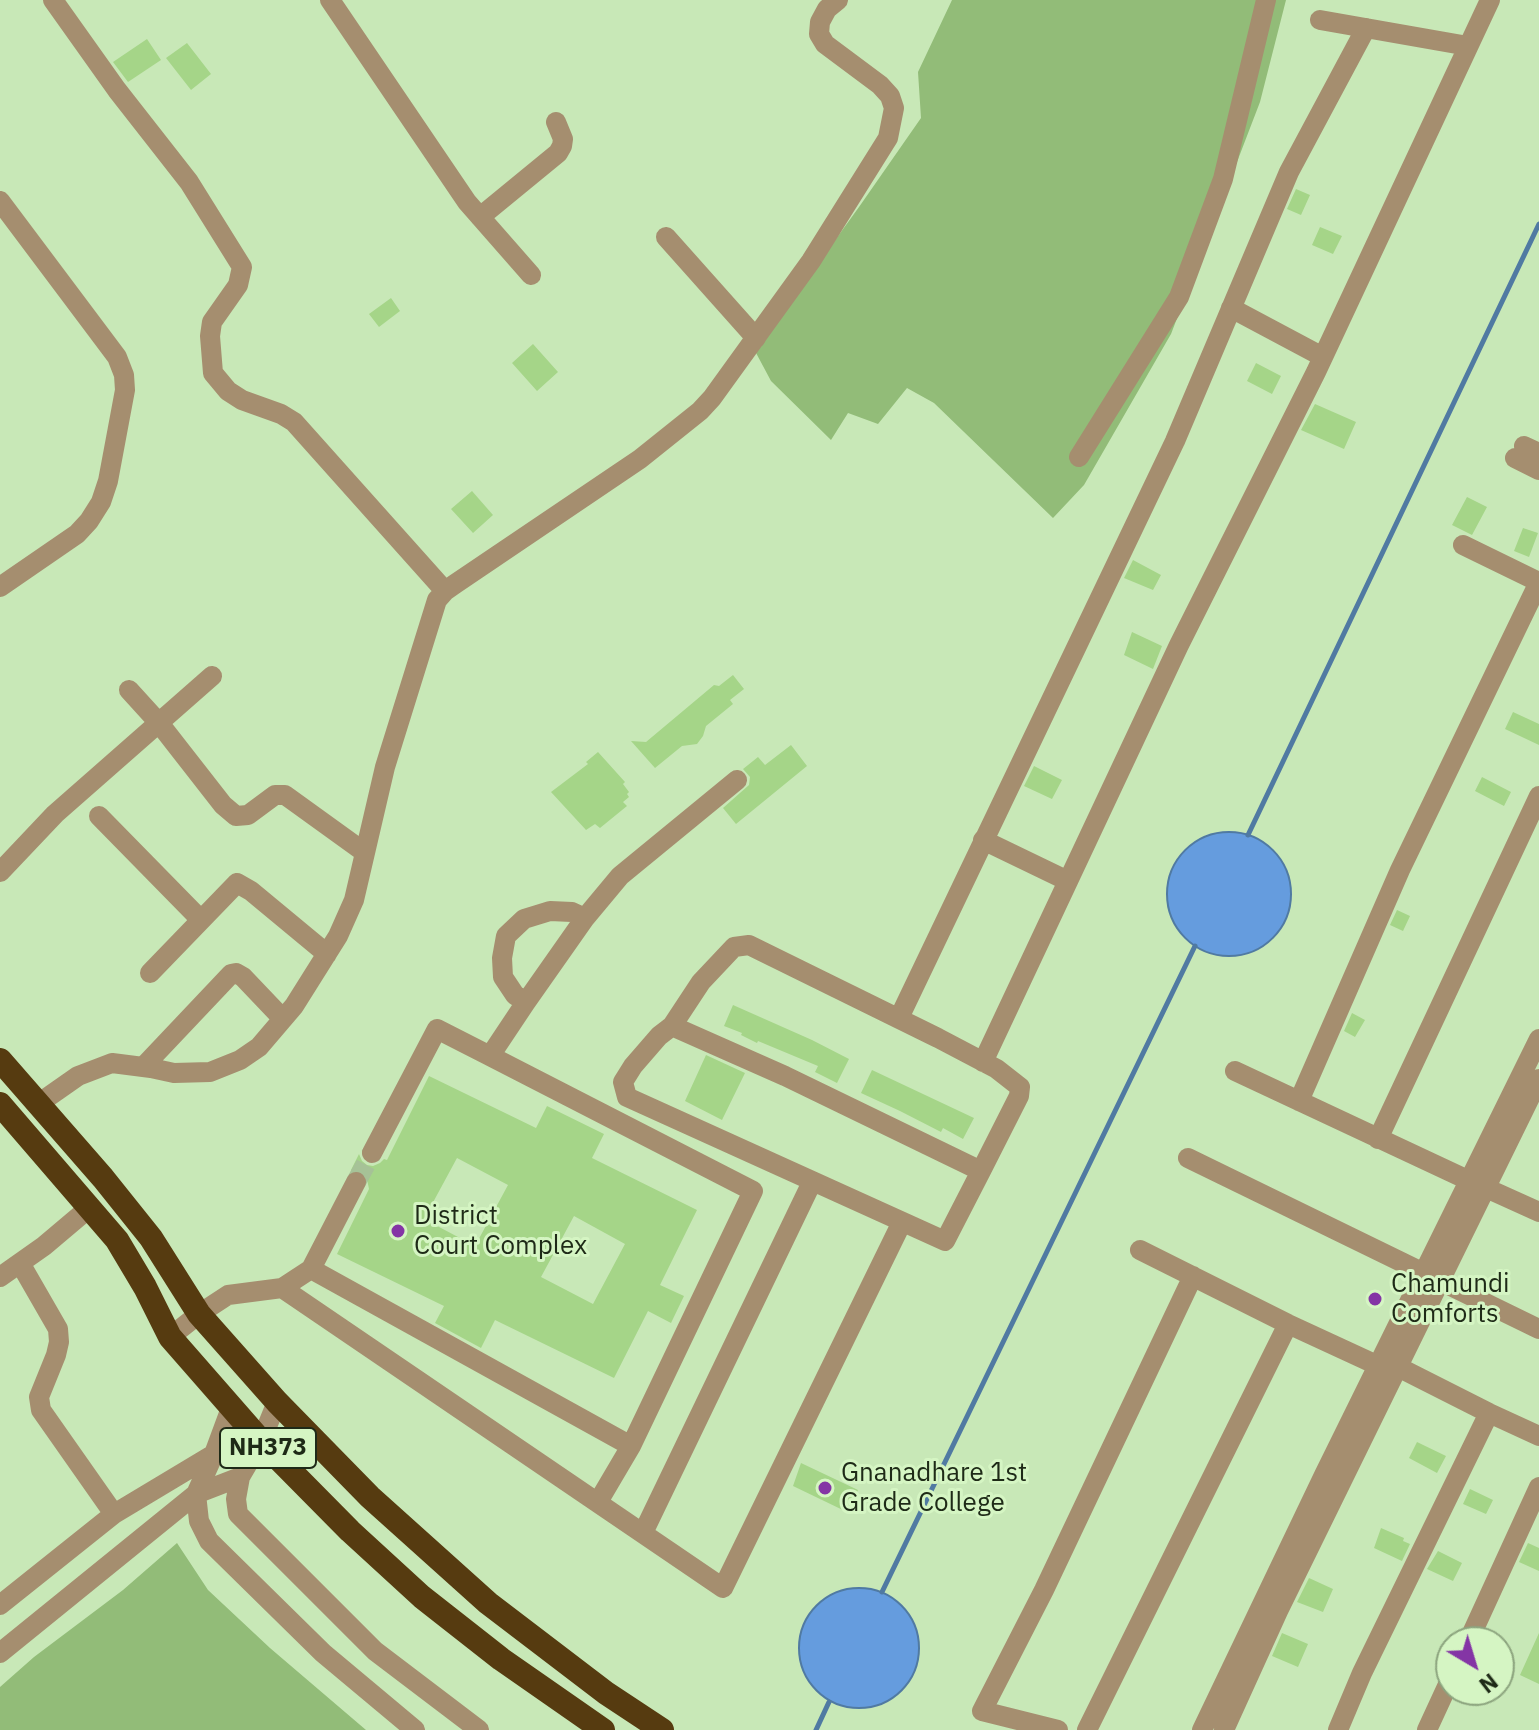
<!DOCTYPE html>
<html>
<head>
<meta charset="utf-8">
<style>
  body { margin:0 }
  #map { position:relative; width:1539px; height:1730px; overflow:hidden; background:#c8e8b7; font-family:"IBM Plex Sans",sans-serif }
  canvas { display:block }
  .north { position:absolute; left:1435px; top:1626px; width:80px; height:80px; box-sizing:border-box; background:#d5f5c3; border:2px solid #8ca47e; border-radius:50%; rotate:142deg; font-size:22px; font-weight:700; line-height:32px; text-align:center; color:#1e2a17 }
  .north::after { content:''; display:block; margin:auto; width:28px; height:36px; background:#8435a5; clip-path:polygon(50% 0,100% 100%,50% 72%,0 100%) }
</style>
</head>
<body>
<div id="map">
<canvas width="1539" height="1730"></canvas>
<div class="north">N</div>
</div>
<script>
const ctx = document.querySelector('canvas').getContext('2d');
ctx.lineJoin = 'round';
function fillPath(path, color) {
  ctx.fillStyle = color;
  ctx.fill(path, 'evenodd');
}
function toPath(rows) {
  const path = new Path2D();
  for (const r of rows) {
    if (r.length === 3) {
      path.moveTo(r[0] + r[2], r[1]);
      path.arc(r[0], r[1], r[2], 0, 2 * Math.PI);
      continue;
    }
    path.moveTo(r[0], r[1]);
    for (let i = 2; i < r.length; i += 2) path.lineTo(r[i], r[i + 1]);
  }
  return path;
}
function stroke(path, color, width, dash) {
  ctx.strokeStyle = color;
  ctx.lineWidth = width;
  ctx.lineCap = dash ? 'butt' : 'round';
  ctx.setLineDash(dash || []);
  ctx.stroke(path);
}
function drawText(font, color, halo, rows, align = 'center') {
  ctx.font = font + ' "IBM Plex Sans",sans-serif';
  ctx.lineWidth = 6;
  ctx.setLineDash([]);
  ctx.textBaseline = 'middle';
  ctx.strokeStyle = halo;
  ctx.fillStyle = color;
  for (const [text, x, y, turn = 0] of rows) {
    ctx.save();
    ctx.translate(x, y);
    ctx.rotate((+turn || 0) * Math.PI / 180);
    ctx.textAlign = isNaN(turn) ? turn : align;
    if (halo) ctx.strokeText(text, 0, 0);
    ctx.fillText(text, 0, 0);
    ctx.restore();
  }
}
fillPath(toPath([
  [952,0,1286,0,1260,102,1171,334,1084,485,1053,518,934,403,907,388,878,424,848,413,831,440,771,381,755,351,859,207,921,118,918,72],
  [177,1543,208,1590,270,1648,366,1730,0,1730,0,1687,34,1657,123,1590]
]), '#92bc78');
const water = toPath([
  [1229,894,62],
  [859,1648,60]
]);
fillPath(water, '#659cde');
stroke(water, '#507aa2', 2);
stroke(toPath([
  [1248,835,1539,224],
  [882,1592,1195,946],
  [816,1730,829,1702]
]), '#507aa2', 5);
fillPath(toPath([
  [147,39,161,60,128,82,113,62],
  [187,43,211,74,191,90,166,58],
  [1296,189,1310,195,1301,215,1287,209],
  [1320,227,1342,236,1333,254,1312,245],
  [391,298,400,311,379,327,369,314],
  [533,344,558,372,537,391,512,363],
  [1256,363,1281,376,1272,394,1247,381],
  [1315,404,1356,422,1344,449,1301,430],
  [472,491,493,515,473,533,451,509],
  [1467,497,1487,507,1472,535,1452,525],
  [1523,528,1538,533,1529,557,1514,551],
  [1133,560,1161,575,1153,590,1124,578],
  [1132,632,1162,646,1153,669,1124,655],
  [733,675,744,689,730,700,733,704,706,726,703,736,697,744,682,746,655,768,631,741,646,742,714,685,719,686],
  [1513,712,1539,724,1539,745,1505,729],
  [791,745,807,766,736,824,723,808,749,785,750,777,743,769,758,757,765,765],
  [598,752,625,782,623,784,629,792,627,794,629,797,623,802,627,806,600,828,595,824,586,830,551,792,588,764,586,762],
  [1034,766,1062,780,1052,799,1024,786],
  [1482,777,1511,792,1504,806,1475,791],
  [1397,910,1410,916,1403,931,1390,925],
  [733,1005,812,1040,849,1059,837,1083,815,1072,818,1066,758,1041,757,1043,741,1035,742,1033,724,1026],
  [1352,1013,1365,1020,1355,1037,1344,1031],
  [706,1055,745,1073,722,1120,685,1101],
  [872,1070,974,1118,963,1139,943,1128,941,1132,900,1111,861,1093],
  [429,1076,536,1128,547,1106,604,1134,592,1158,697,1210,660,1285,684,1296,671,1323,648,1311,614,1378,495,1320,481,1348,435,1323,444,1306,337,1254,369,1189,366,1174,361,1170,351,1170,359,1154,362,1161,367,1165,373,1166,380,1163,384,1159,387,1160],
  [457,1158,508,1185,475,1246,424,1219],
  [574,1216,625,1244,593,1304,541,1277],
  [1417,1442,1446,1456,1437,1473,1409,1458],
  [801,1463,858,1490,847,1512,793,1486],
  [1470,1489,1493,1500,1486,1514,1463,1504],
  [1381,1528,1404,1538,1403,1541,1410,1544,1402,1561,1374,1548],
  [1528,1543,1539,1548,1539,1571,1519,1562],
  [1438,1551,1462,1563,1453,1581,1427,1569],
  [1309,1578,1333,1589,1323,1612,1297,1602],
  [1282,1633,1308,1644,1298,1667,1272,1656],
  [1539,1633,1539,1684,1520,1675]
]), '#a5d588');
stroke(toPath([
  [356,1182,372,1153]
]), '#a6c297', 20, [20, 10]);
stroke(toPath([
  [53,0,117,90,189,182,242,267,238,285,212,322,210,336,213,373,228,391,242,400,281,414,294,422,445,591],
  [330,0,467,202,531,275],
  [1320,20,1468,46],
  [0,201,117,357,124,375,125,390,108,481,101,502,89,521,77,534,0,587],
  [480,217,558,153,562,146,563,139,556,122],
  [666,237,756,338],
  [1231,308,1323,357],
  [1524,446,1539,453],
  [1079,457,1179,297,1223,179,1266,0],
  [1515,458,1539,470],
  [129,690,159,723,223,805,236,816,248,815,275,795,285,795,364,852],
  [99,816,201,920],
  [983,840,1068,881],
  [0,872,55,814,212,676],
  [150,973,237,883,251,891,327,954],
  [526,1002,515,995,503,977,502,958,506,936,524,919,550,911,572,912,585,918],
  [899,1018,1175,441,1289,172,1366,28],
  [672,1026,701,982,734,947,749,945,938,1038,997,1069,1020,1087,1019,1096,981,1171,945,1241,627,1097,623,1082,633,1066,659,1036,672,1026,785,1076,981,1171],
  [490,1056,753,1191,631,1446,598,1502],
  [983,1062,1179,645,1316,372,1490,0],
  [143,1067,231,974,236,973,243,977,283,1019],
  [1235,1071,1470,1181],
  [1299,1101,1400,870,1539,582,1463,545],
  [38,1104,78,1076,112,1063,151,1068,174,1073,210,1072,240,1060,259,1047,294,1006,338,936,354,900,385,767,437,600,445,591,455,584,640,459,700,411,712,398,811,261,888,138,894,108,890,96,880,85,825,44,819,34,820,22,827,9,838,0],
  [1378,1139,1539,796],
  [372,1153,437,1029,490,1056,526,1002,585,918,620,876,737,780],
  [1188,1158,1539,1329],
  [1486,1188,1539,1212],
  [1140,1250,1288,1324,1379,1366],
  [20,1263,58,1329,59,1342,56,1355,39,1397,41,1410,114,1514],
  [311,1269,631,1446],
  [0,1277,44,1246,89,1208],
  [282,1288,311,1269,356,1182],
  [170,1337,199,1314,228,1295,282,1288,723,1588,902,1222],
  [1398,1367,1489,1413,1539,1436],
  [277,1402,261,1441,240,1477,236,1499,238,1514,375,1651,479,1730],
  [231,1408,214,1454,196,1494,199,1521,209,1541,323,1653,415,1730],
  [643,1533,812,1182],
  [0,1605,114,1514,214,1454,254,1452],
  [1468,1642,1539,1487],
  [0,1653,196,1494,240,1477],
  [1058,1730,982,1711,1044,1590,1193,1276],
  [1087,1730,1288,1324],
  [1202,1730,1324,1475,1539,1039],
  [1224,1730,1278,1611,1539,1079],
  [1338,1730,1362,1673,1489,1413],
  [1427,1730,1451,1678]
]), '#a58e6f', 20);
stroke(toPath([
  [0,1060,103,1178,151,1238,199,1314,277,1402,370,1497,488,1603,606,1693,662,1730],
  [0,1104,117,1240,145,1287,170,1337,261,1441,350,1531,422,1597,501,1659,603,1730]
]), '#563b10', 24);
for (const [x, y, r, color] of [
  [398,1231,8,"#8435a5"],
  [1375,1299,8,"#8435a5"],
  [825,1488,8,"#8435a5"]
]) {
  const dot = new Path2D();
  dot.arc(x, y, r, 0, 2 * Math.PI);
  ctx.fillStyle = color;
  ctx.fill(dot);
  stroke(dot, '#d5f5c3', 3);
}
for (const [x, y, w] of [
  [268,1448,96]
]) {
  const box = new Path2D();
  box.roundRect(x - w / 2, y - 20, w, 40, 6);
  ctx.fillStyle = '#d5f5c3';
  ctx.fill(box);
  stroke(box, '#1e2a17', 2);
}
drawText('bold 24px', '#1e2a17', null, [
  ["NH373",268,1448]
]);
drawText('26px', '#1e2a17', '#d5f5c3', [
  ["District",414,1216],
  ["Court Complex",414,1246],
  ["Chamundi",1391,1284],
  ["Comforts",1391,1314],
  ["Gnanadhare 1st",841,1473],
  ["Grade College",841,1503]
], 'left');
</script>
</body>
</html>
